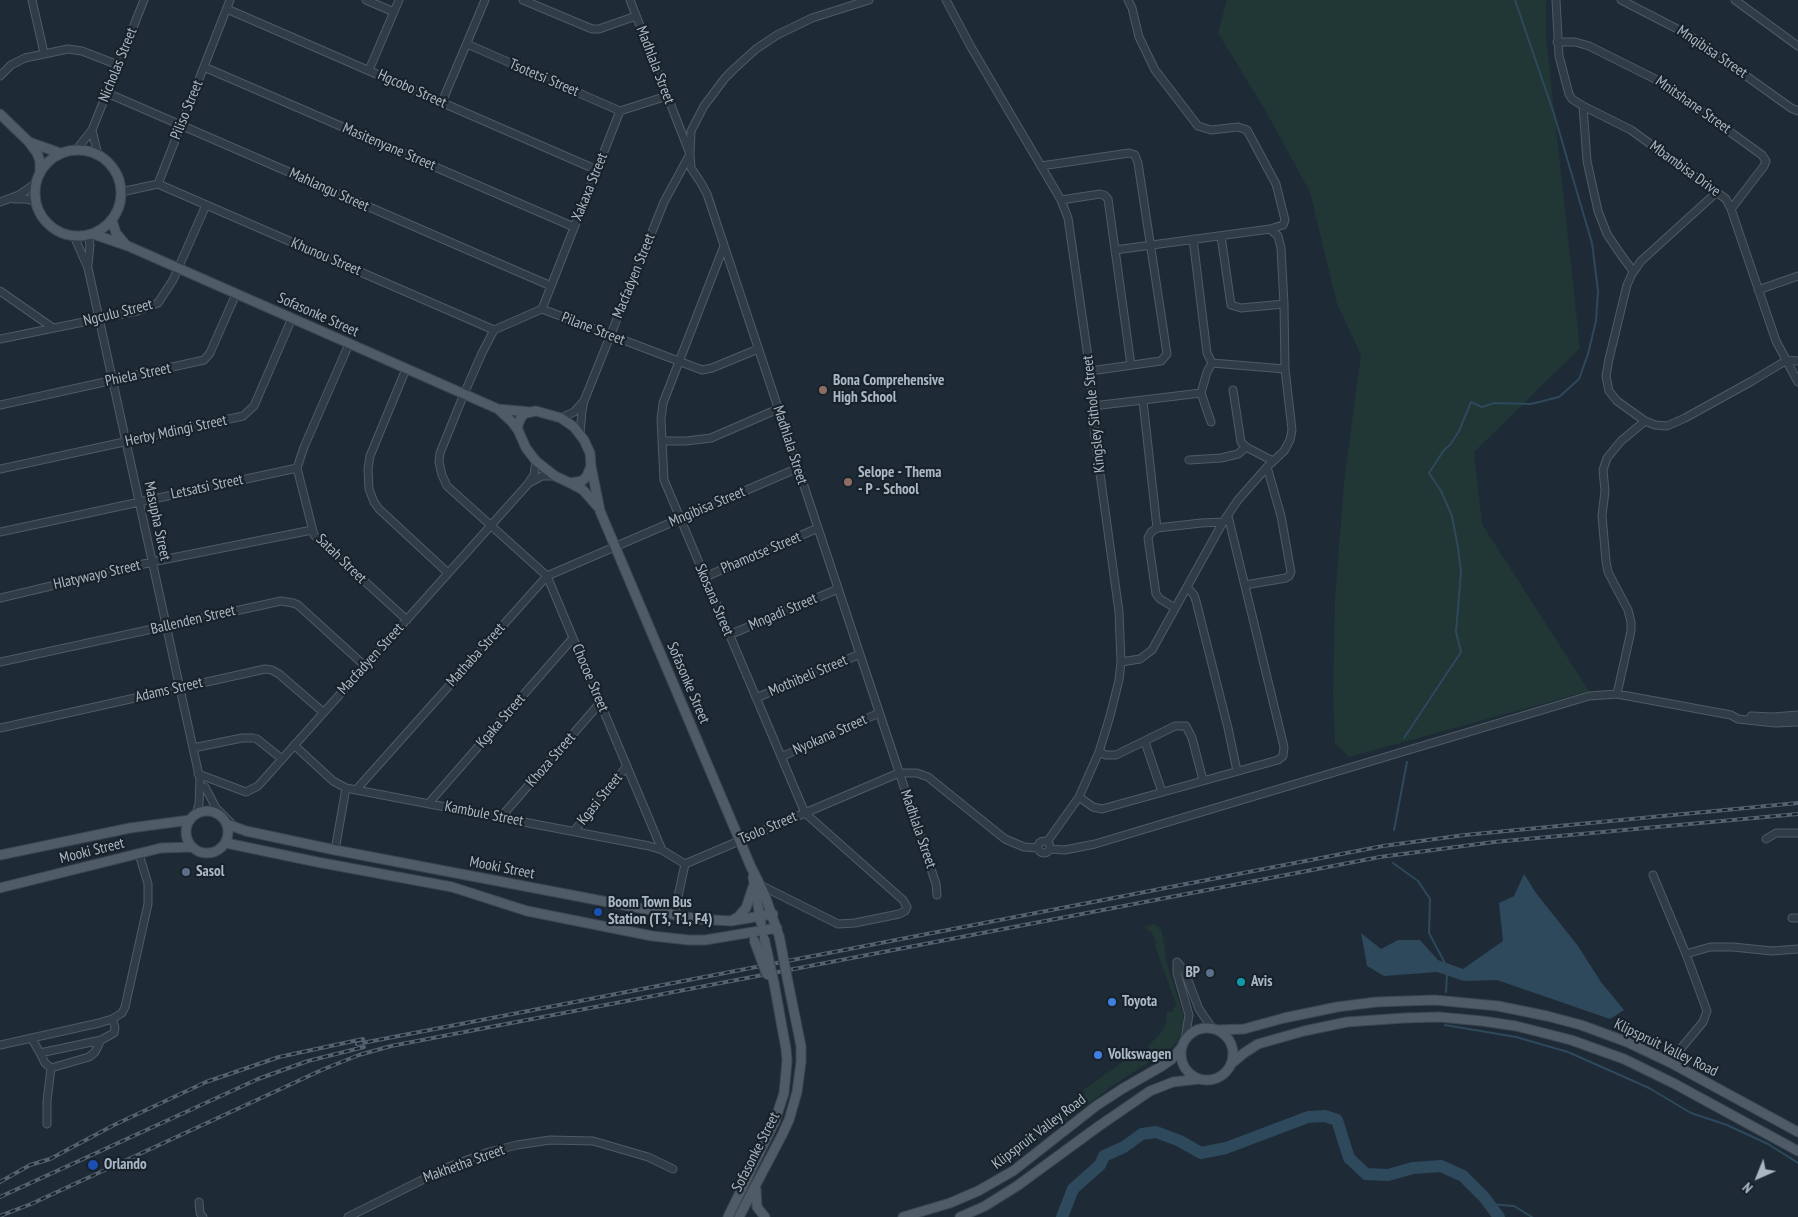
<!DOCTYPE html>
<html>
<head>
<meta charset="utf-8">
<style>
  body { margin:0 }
  #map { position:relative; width:1798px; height:1217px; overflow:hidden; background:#1e2b36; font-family:"PT Sans Narrow",sans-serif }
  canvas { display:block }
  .north { position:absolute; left:1733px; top:1152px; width:50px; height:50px; -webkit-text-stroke:4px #17222a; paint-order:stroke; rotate:224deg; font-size:14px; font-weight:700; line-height:20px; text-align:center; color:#aab8c4 }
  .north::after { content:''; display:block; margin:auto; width:18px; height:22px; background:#aab8c4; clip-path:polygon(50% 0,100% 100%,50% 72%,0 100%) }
</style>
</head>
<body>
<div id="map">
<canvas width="1798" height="1217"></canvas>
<div class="north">N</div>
</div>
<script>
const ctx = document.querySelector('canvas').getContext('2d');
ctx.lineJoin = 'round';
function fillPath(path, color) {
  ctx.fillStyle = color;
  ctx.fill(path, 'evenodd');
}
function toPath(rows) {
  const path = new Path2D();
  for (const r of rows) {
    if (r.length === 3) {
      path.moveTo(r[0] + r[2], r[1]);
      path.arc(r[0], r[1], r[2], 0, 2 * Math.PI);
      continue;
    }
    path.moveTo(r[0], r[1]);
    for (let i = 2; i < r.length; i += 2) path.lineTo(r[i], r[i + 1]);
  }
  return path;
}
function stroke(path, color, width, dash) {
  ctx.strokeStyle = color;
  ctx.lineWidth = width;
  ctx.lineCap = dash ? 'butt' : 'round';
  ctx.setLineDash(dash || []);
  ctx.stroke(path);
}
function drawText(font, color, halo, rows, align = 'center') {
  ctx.font = font + ' "PT Sans Narrow",sans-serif';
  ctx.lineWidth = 4.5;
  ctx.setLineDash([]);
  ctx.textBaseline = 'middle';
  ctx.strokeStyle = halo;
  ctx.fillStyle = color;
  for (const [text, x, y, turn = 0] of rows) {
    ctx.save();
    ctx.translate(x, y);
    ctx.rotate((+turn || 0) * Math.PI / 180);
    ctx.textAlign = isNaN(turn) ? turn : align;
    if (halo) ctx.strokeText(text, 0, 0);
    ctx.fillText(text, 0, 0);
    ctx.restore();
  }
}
fillPath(toPath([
  [1227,0,1546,0,1546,37,1580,348,1474,452,1482,524,1589,691,1349,757,1335,743,1333,695,1335,600,1344,483,1361,355,1337,304,1310,192,1264,108,1218,33],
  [1153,924,1159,927,1162,932,1167,964,1183,1014,1183,1026,1177,1042,1166,1053,1155,1058,1112,1086,1012,1160,1005,1151,1040,1130,1085,1093,1083,1090,1133,1055,1136,1060,1150,1051,1148,1046,1161,1033,1166,1023,1167,1012,1173,1011,1173,1008,1177,1007,1155,946,1157,943,1151,931,1148,931,1145,927]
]), '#203736');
fillPath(toPath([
  [1524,874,1536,893,1578,946,1601,982,1624,1010,1610,1019,1497,980,1464,981,1437,972,1384,976,1367,966,1361,933,1381,949,1398,940,1420,940,1438,960,1463,969,1503,941,1499,903,1514,896]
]), '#2e485c');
stroke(toPath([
  [1404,738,1461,652,1456,632,1461,572,1458,548,1452,516,1441,491,1429,473,1444,450,1450,445,1459,431,1471,402,1482,407,1494,403,1531,404,1559,397,1579,379,1588,354,1596,321,1598,291,1592,243,1554,114,1515,0],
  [1394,830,1407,762],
  [1393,863,1418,881,1430,899,1429,933,1446,965],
  [1446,992,1447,974],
  [1445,1025,1516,1037,1568,1052,1649,1088,1691,1113,1727,1125,1768,1144,1798,1163],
  [1489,1204,1514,1206,1532,1217]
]), '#2e485c', 2);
stroke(toPath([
  [1062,1217,1073,1189,1100,1165,1104,1156,1124,1147,1142,1134,1156,1132,1180,1141,1201,1153,1226,1148,1308,1117,1325,1116,1337,1120,1349,1158,1366,1174,1388,1175,1413,1168,1441,1166,1463,1176,1484,1197,1499,1217]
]), '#2e485c', 12);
const minor = toPath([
  [32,0,44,53],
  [366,0,394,12],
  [523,0,592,29,599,29,636,16],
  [630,0,690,154,691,168,701,183,707,194,922,841,936,884,937,895],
  [946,0,971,47,1061,200,1068,218,1090,371,1095,437,1119,612,1121,662,1119,680,1110,716,1099,752,1079,797,1047,842],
  [1556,0,1559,56,1569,94,1572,99,1583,106,1631,130,1726,199,1731,209,1776,341,1798,382],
  [1621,0,1689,35,1791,108,1798,111],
  [1735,0,1798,46],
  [227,9,597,170],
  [1557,42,1575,42,1589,46,1661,82,1762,155,1766,161,1764,166,1731,209],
  [467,44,620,111],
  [204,67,574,227],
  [369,70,399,0],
  [0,76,11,65,25,58,68,49,82,51,118,65],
  [107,93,551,286],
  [442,102,485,0],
  [1583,106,1587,161,1598,211,1607,234,1619,252,1633,271],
  [620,111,667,96],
  [92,130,98,155],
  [77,149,92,130,144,0],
  [1041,166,1129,153,1135,155,1138,163,1167,354,1161,361,1090,371],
  [158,184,494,330],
  [158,184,230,0],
  [121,192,158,184],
  [1717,192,1641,261,1632,274,1627,285,1609,359,1606,376,1609,391,1617,401,1645,421,1655,425,1667,426,1685,418,1752,381,1787,360],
  [14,199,26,199,35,201],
  [1061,200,1100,194,1104,195,1108,199,1131,365],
  [0,202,19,195,35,184],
  [74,236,88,268,200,780,199,804,196,814],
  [1221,236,1231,305,1241,308,1284,304],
  [1193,239,1207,353,1212,363,1207,372,1201,393,1211,422],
  [724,246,663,403,661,419,664,480,805,813,903,900,907,907,905,911,899,914,855,923,838,924,760,885],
  [1115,250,1270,229,1283,225,1285,220,1276,184,1247,130,1238,127,1211,130,1198,126,1155,70,1139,37,1132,8,1128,0],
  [88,265,90,245,88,235],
  [1758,290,1798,276],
  [0,291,53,328],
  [542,309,620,111],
  [0,339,137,311,158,303,173,280,206,205],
  [349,344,304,447,297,468,314,535,407,620],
  [1787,360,1798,361],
  [1212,363,1285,369],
  [406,369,370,456,368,469,369,489,374,502,379,509,448,573],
  [1233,390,1241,442,1246,447,1273,461],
  [1143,401,1157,528],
  [0,405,204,360,210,353,236,294],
  [1093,406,1201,393],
  [561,418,574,412,582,403],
  [580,434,582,411,584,401,664,202,690,154,691,131,704,106,725,78,735,68,756,49,777,35,812,18,869,0],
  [662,441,686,441,711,438,778,409],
  [1189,460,1221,458,1238,454,1246,447],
  [0,469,243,416,254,406,292,318],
  [529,483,542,476,555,476],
  [0,532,297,468],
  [705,577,818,528],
  [1245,585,1286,578,1289,576,1291,572,1281,516,1267,467],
  [1187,587,1194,595,1196,601,1228,728,1237,771],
  [0,598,152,562,312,530],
  [1175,608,1160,599,1156,594,1148,538,1151,532,1157,528,1201,523,1223,522],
  [729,635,838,589],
  [0,662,281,601,293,603,298,605,365,666],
  [1121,662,1140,659,1152,650,1223,522,1238,500,1267,467,1284,451,1290,440,1292,430,1285,369,1284,304,1281,248,1278,236,1270,229],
  [1617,694,1631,631,1631,622,1628,610,1608,572,1606,561,1602,516,1605,491,1603,470,1607,458,1621,441,1645,421],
  [756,698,860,654],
  [1751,716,1773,717,1798,715],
  [0,728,265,669,272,670,279,674,323,712],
  [1145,742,1162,792],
  [294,745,333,781,346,788,649,846,662,850,685,864],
  [193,748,242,738,253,738,257,739,282,759],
  [1099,752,1106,755,1116,755,1175,726,1186,726,1192,738,1203,780],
  [781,757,879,713],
  [198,774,246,792,258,786,527,485,534,475,536,461],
  [205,787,216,808,234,826],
  [356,790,547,576,798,468],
  [1079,797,1093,807,1102,809,1278,760,1283,756,1284,747,1228,516],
  [429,803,573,638],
  [501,817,600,703],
  [574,831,627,766],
  [1766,839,1776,833,1798,833],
  [1044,847,6],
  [1050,849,1065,850,1095,844,1589,696,1617,694,1731,715,1738,719,1775,723,1798,722],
  [335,850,346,788],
  [662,850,547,576,447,486,442,475,439,462,440,453,464,394,482,353,494,330,542,309,702,370,712,368,758,349],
  [1653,875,1686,954,1707,1011,1703,1022,1678,1052,1671,1063],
  [674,915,685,864,899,773,917,773,928,777,1005,839,1024,847,1038,848],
  [1792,918,1798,918],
  [1686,954,1710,947,1733,947,1772,951,1798,949],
  [1177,962,1177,973,1189,1015,1185,1039],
  [1177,962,1184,970,1199,1009,1212,1028],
  [32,1039,40,1053,101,1040,114,1033,115,1027,112,1019],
  [0,1045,99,1023,112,1019,122,1013,125,1007,148,904,148,884,139,854],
  [40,1053,45,1063,51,1068,89,1057,95,1052,101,1040],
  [47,1124,47,1101,51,1068],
  [199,1202,200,1213,203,1217],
  [348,1217,448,1167,489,1152,517,1145,550,1140,593,1141,648,1157,673,1169]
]);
const major = toPath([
  [0,114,29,142,37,153,40,161,40,171],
  [29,142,60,153],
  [78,193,43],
  [112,220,116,233,126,245],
  [93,234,128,246,498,409,512,422,518,430],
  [498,409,530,412],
  [536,411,561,418,574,427,584,440,590,453,591,466,587,476,582,481,570,483,555,476,536,461,526,448,518,430,518,424,522,416,526,413,536,411],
  [591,466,600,511,751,867,764,893,778,933],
  [570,483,583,490,597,506],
  [207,832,21],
  [227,824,246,831,335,850,697,919,731,921,773,914],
  [226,843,317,862,452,887,527,911,652,936,689,940,705,940,777,928],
  [0,855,130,828,190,820],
  [753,877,761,923],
  [0,888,161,848,192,847],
  [731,921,738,917,746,908,753,887],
  [1207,1054,26],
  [1217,1030,1244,1029,1284,1018,1337,1007,1376,1002,1435,1000,1498,1006,1547,1016,1581,1025,1627,1042,1671,1063,1798,1132],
  [1231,1064,1244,1053,1258,1044,1304,1031,1347,1022,1404,1018,1439,1017,1482,1021,1516,1026,1571,1040,1624,1059,1675,1084,1798,1151],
  [756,1189,757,1207,765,1217],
  [728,1217,775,1121,784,1093,787,1061,786,1049,774,983],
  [739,1217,782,1135,789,1120,797,1092,801,1062,801,1046,788,982],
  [903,1217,950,1203,978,1191,1013,1171,1096,1106,1122,1089,1162,1066,1172,1059,1181,1048],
  [960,1217,985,1206,1017,1186,1099,1126,1150,1091,1173,1082,1199,1079]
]);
stroke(minor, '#4e5b65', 9);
stroke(major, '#3a4650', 11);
stroke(minor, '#313d46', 7);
stroke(major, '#4f5c67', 9);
const rail = toPath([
  [357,1044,1383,846,1465,835,1798,803],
  [0,1182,30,1165,50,1159,114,1125,206,1082,279,1057,363,1039],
  [0,1197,258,1079,308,1061,364,1047],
  [0,1216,31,1204,324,1069,359,1055,391,1046,1380,857,1494,842,1798,814]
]);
stroke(rail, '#53626e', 4);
stroke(rail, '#17222a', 2, [5.5]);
const majorBridge = toPath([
  [779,935,788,982],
  [764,938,774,983],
  [754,940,767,975]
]);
stroke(majorBridge, '#3a4650', 11, []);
stroke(majorBridge, '#4f5c67', 9);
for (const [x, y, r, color] of [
  [823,390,5,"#8d6e63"],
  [848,482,5,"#8d6e63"],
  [186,872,5,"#5c6f8a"],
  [598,912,5,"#1a4fb4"],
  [1210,973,5,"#5c6f8a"],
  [1241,982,5,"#0f9aa8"],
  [1112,1002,5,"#3f7fe0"],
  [1098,1055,5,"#3f7fe0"],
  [93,1165,6,"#1a4fb4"]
]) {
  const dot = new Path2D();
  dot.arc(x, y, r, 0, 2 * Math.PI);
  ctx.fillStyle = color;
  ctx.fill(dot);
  stroke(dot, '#17222a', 2);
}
drawText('15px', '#aab8c4', '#17222a', [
  ["Mnqibisa Street",1712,52,34],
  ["Nicholas Street",118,65,-68],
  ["Madhlala Street",655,65,69],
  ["Tsotetsi Street",544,78,23],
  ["Hgcobo Street",412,89,24],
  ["Mnitshane Street",1693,105,35],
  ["Piliso Street",187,110,-68],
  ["Masitenyane Street",389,147,23],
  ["Mbambisa Drive",1685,169,36],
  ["Xakaxa Street",590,187,-68],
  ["Mahlangu Street",329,190,24],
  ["Khunou Street",326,257,23],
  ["Macfadyen Street",634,276,-68],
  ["Ngculu Street",118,313,-14],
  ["Sofasonke Street",318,315,24],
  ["Pilane Street",593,329,21],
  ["Phiela Street",138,375,-12],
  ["Kingsley Sithole Street",1094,414,-96],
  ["Herby Mdingi Street",176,431,-12],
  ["Madhlala Street",790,445,72],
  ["Letsatsi Street",207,487,-12],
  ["Mngibisa Street",707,507,-23],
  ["Masupha Street",157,521,78],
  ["Phamotse Street",761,553,-23],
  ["Satah Street",341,559,44],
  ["Hlatywayo Street",97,575,-13],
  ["Skosana Street",714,600,67],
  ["Mngadi Street",783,612,-23],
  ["Ballenden Street",193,620,-13],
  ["Mathaba Street",476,655,-48],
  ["Macfadyen Street",371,659,-48],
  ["Mothibeli Street",808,676,-23],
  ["Chocoe Street",590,678,67],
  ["Sofasonke Street",688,683,67],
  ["Adams Street",169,690,-13],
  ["Kgaka Street",501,721,-49],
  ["Nyokana Street",830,735,-24],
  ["Khoza Street",551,760,-49],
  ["Kgasi Street",600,799,-51],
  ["Kambule Street",484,814,11],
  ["Tsolo Street",768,828,-23],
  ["Madhlala Street",918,829,71],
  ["Mooki Street",92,851,-14],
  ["Mooki Street",502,868,11],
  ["Klipspruit Valley Road",1666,1048,26],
  ["Klipspruit Valley Road",1039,1132,-37],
  ["Sofasonke Street",756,1152,-63],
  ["Makhetha Street",464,1164,-20]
]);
drawText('bold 15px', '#aab8c4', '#17222a', [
  ["Bona Comprehensive",833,381],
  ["High School",833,398],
  ["Selope - Thema",858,473],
  ["- P - School",858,490],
  ["Sasol",196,872],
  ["Boom Town Bus",608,903],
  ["Station (T3, T1, F4)",608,920],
  ["BP",1200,973,"right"],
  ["Avis",1251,982],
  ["Toyota",1122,1002],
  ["Volkswagen",1108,1055],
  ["Orlando",104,1165]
], 'left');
</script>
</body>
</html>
